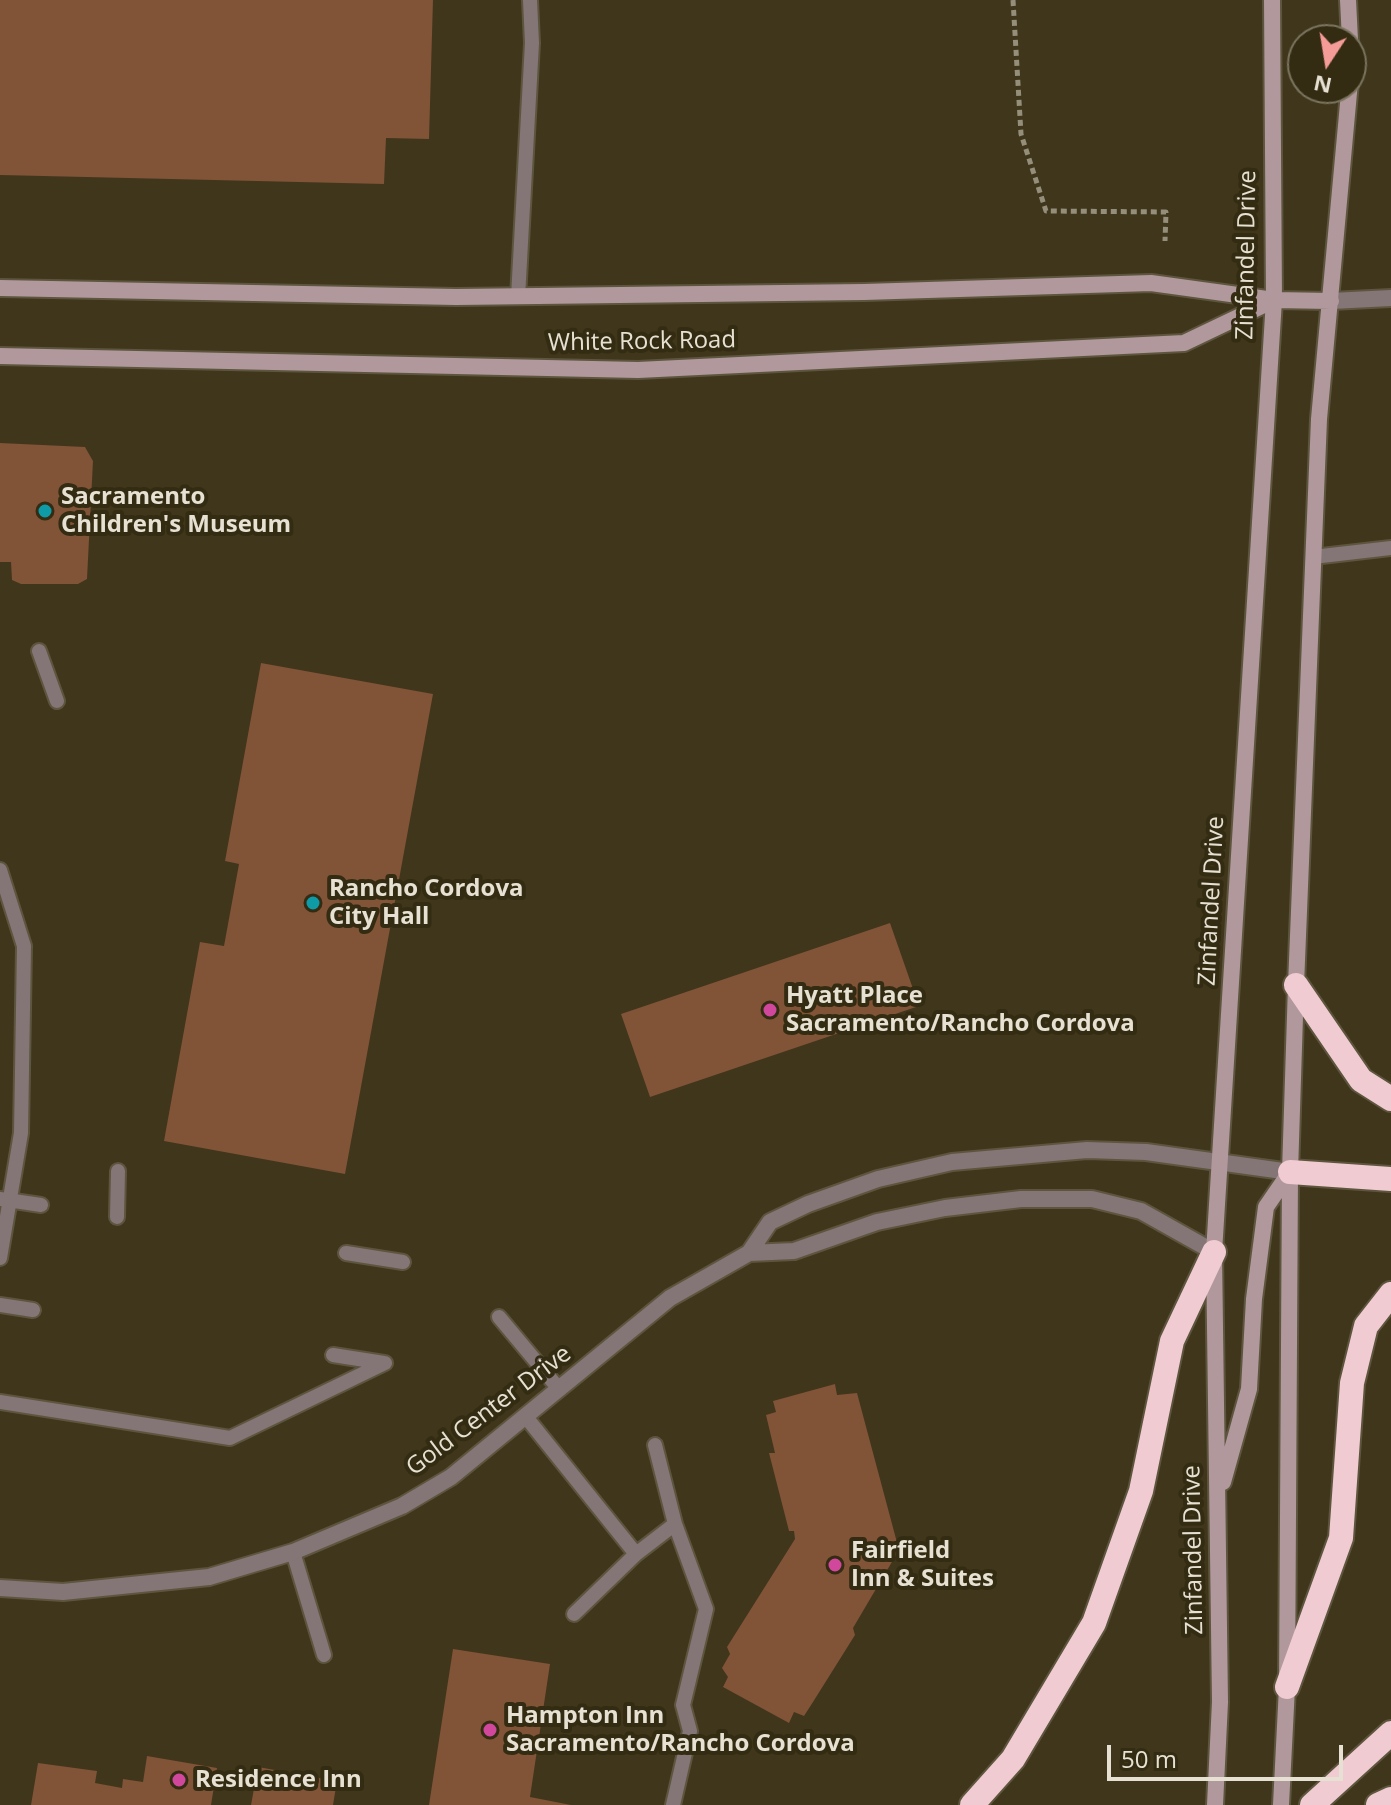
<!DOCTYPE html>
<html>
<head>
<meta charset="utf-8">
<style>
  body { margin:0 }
  #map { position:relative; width:1391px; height:1805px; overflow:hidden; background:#3f361c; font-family:"Open Sans",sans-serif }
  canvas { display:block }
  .north { position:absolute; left:1287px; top:24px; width:80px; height:80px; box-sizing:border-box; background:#342c12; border:2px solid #7b745f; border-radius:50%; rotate:192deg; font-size:22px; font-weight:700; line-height:32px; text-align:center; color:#e6e1d2 }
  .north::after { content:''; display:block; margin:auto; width:28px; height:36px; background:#f59b98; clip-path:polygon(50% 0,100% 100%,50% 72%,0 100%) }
  .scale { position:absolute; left:1107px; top:1745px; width:236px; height:36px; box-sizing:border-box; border:4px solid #e6e1d2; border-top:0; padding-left:10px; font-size:24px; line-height:28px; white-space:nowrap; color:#e6e1d2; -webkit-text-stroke:6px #342c12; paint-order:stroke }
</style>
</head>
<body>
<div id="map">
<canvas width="1391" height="1805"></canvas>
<div class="north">N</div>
<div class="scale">50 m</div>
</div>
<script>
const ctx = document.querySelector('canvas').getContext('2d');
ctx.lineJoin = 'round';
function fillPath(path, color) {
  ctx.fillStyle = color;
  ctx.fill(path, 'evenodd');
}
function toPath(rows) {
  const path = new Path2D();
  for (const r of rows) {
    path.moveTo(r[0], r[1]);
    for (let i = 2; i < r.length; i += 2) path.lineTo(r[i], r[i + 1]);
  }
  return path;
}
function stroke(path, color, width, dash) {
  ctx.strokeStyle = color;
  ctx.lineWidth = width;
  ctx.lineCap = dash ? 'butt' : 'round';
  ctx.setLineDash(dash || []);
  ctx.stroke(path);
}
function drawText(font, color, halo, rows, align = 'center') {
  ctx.font = font + ' "Open Sans",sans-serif';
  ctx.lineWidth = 8;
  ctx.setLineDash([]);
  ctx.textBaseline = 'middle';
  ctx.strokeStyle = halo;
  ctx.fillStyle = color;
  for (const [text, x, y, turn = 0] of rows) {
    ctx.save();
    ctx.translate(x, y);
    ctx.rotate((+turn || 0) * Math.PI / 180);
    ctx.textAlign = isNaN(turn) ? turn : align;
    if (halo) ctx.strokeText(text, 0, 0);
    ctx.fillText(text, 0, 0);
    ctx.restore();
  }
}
fillPath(toPath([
  [0,0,433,0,429,139,386,138,384,184,0,175],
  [0,443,85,447,93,461,87,579,78,584,21,584,12,580,11,562,0,562],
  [261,663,433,694,345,1174,164,1141,200,942,224,946,239,864,225,861],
  [890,923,919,1006,650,1097,621,1014],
  [835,1384,837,1395,857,1393,899,1550,853,1628,855,1635,813,1702,804,1716,794,1712,789,1723,723,1687,728,1677,722,1668,730,1654,727,1647,795,1539,794,1531,789,1531,769,1453,775,1453,766,1415,776,1412,773,1401],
  [453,1649,550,1664,530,1797,571,1805,429,1805],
  [147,1756,217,1768,211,1805,31,1805,38,1763,97,1771,95,1783,122,1788,123,1779,143,1782],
  [258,1767,337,1781,333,1805,251,1805]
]), '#815337');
const service = toPath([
  [518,297,532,43,530,0],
  [1313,557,1391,548],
  [39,651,57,701],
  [0,870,24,946,21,1133,0,1258],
  [0,1199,41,1205],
  [117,1217,118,1171],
  [346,1253,403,1262],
  [0,1305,33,1310],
  [499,1317,559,1389],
  [333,1355,384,1363],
  [0,1402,230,1438,385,1363],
  [526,1417,636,1554,675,1524],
  [655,1445,675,1524,706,1609,683,1705,690,1731,673,1805],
  [293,1552,324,1655],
  [574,1614,636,1554]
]);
const minor = toPath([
  [1331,301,1391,298]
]);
const tertiary = toPath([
  [749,1253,770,1222,808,1204,878,1179,952,1162,1087,1150,1146,1152,1290,1172],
  [0,1588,63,1592,209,1577,293,1552,402,1506,451,1477,670,1298,749,1253,794,1251,877,1222,945,1208,1021,1199,1092,1199,1141,1211,1214,1252]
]);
const secondary = toPath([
  [1348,0,1350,40],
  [0,288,456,297,864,292,1151,283,1274,300,1331,301],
  [0,356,638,370,1184,343,1272,301],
  [1223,1482,1249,1389,1254,1299,1266,1207,1290,1172],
  [1215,1805,1220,1702,1214,1252,1274,300,1272,0],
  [1281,1805,1287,1687,1290,1172,1296,985,1319,419,1351,71]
]);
const motorway = toPath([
  [1296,985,1361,1080,1391,1099],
  [1290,1172,1391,1179],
  [1287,1687,1341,1538,1352,1383,1366,1326,1391,1294],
  [972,1805,1013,1759,1094,1623,1141,1491,1172,1341,1214,1252],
  [1312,1805,1391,1733],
  [1378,1805,1391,1799]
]);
stroke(service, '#5d553d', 18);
stroke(minor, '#5d553d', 20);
stroke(tertiary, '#5d553d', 20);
stroke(secondary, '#5d553d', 20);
stroke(motorway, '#5d553d', 28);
stroke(toPath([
  [1013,0,1021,134,1046,211,1166,212,1165,241]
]), '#958e7a', 5, [6, 4]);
stroke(service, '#847577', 14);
stroke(minor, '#847577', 16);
stroke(tertiary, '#847577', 16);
stroke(secondary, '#b0989c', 16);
stroke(motorway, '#f0cbd1', 24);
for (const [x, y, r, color] of [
  [45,511,8,"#0f9aa8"],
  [313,903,8,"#0f9aa8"],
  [770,1010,8,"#d1479c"],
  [835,1565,8,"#d1479c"],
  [490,1730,8,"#d1479c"],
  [179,1780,8,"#d1479c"]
]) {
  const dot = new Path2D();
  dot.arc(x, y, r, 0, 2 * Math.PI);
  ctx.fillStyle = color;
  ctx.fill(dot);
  stroke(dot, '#342c12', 3);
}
drawText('24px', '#e6e1d2', '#342c12', [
  ["Zinfandel Drive",1247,255,-89],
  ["White Rock Road",642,342,-1],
  ["Zinfandel Drive",1212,901,-87],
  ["Gold Center Drive",489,1411,-37],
  ["Zinfandel Drive",1194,1550,-91]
]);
drawText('bold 24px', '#e6e1d2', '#342c12', [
  ["Sacramento",61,497],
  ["Children's Museum",61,525],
  ["Rancho Cordova",329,889],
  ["City Hall",329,917],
  ["Hyatt Place",786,996],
  ["Sacramento/Rancho Cordova",786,1024],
  ["Fairfield",851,1551],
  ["Inn & Suites",851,1579],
  ["Hampton Inn",506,1716],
  ["Sacramento/Rancho Cordova",506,1744],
  ["Residence Inn",195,1780]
], 'left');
</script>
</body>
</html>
